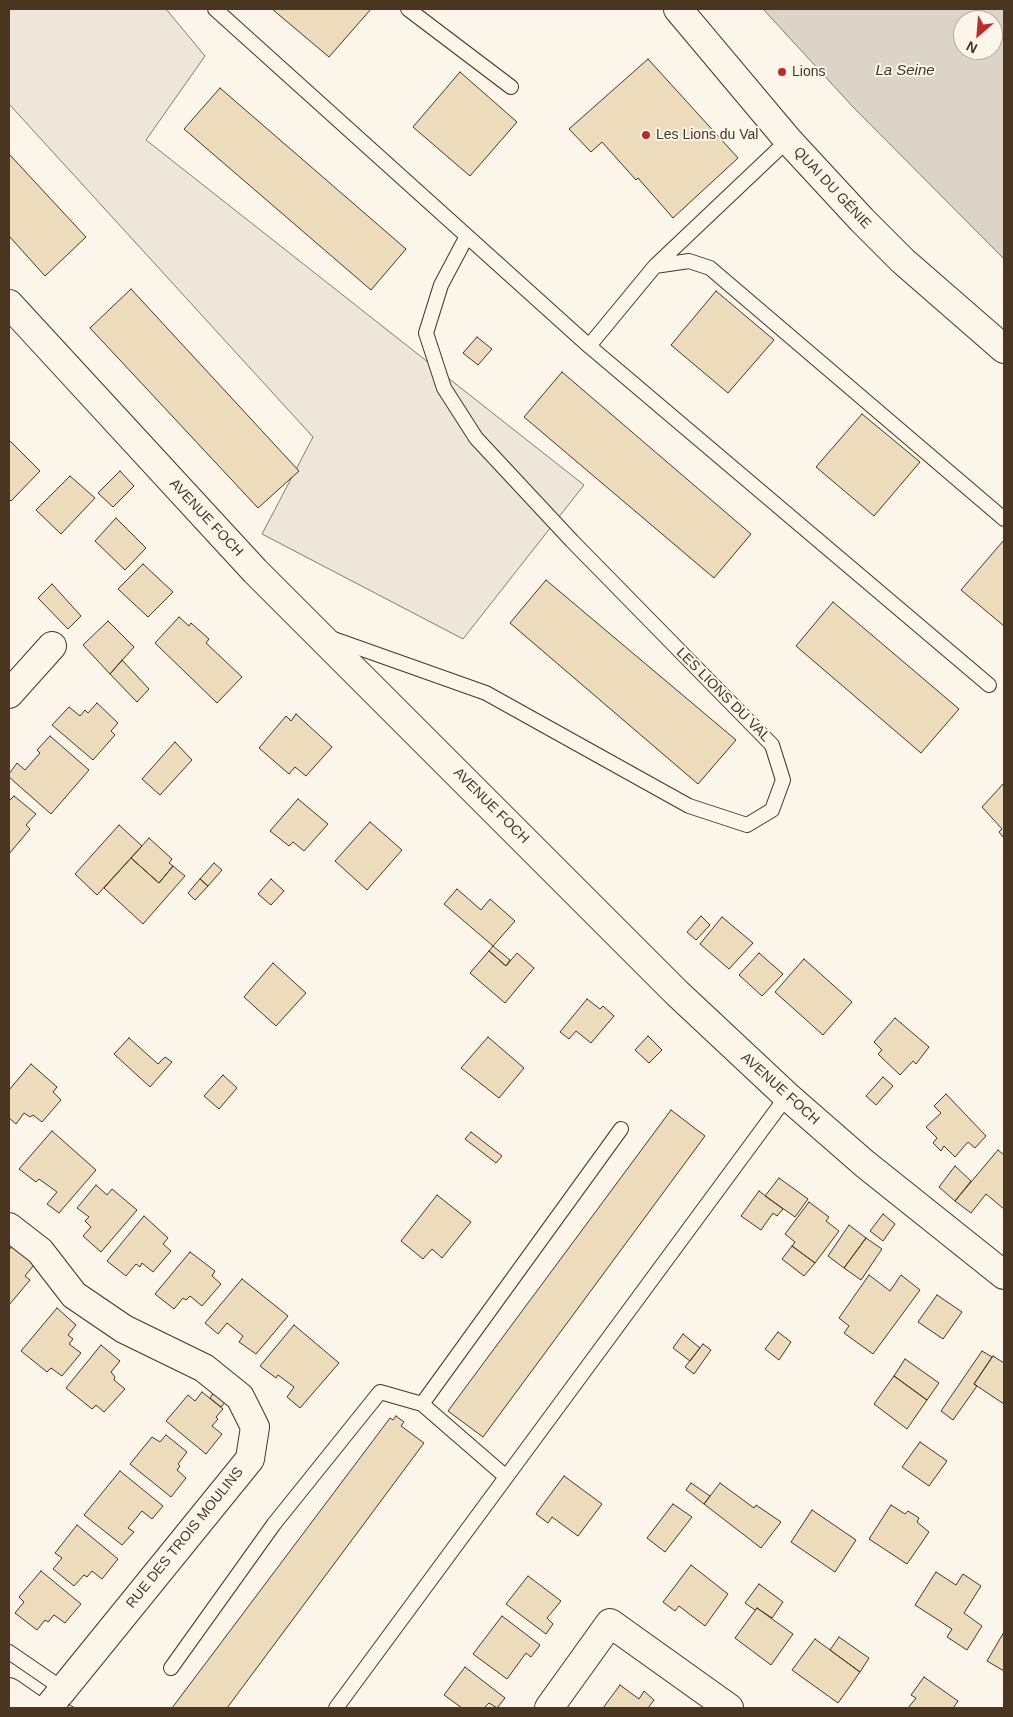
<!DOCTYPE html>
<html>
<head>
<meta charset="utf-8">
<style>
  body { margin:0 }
  #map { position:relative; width:1013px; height:1717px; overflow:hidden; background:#fbf6e9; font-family:Helvetica,sans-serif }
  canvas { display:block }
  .frame { position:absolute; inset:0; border:10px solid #4a3520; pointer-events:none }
  .north { position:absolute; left:953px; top:10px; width:50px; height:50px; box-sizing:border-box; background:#fbf6e9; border:1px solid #b4a999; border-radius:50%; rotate:207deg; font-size:14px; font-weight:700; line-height:20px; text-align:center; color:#4a3520 }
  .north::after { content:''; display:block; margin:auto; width:18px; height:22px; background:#c62828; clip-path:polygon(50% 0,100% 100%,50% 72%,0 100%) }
</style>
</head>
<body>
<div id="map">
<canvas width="1013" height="1717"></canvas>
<div class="frame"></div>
<div class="north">N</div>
</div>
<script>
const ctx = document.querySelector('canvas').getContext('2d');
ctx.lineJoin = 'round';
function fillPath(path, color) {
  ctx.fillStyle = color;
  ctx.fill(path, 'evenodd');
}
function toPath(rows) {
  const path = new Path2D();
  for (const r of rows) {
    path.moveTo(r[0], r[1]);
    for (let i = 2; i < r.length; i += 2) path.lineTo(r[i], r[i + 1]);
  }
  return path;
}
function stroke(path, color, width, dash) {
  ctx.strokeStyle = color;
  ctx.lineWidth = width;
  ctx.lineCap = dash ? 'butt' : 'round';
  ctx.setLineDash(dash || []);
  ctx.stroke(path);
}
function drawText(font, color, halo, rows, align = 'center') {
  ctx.font = font + ' Helvetica,sans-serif';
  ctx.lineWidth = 4;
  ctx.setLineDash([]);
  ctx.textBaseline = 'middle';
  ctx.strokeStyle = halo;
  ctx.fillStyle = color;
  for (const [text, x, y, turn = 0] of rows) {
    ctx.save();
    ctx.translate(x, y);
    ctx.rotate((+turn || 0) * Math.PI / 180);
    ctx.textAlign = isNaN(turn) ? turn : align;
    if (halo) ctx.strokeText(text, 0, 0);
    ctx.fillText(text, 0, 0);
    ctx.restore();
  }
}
const green = toPath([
  [9,9,166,9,205,56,146,140,584,485,463,639,262,534,313,437,9,104,9,9]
]);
fillPath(green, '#ede6d9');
stroke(green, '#887966', 1);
const water = toPath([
  [763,9,1004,9,1004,259,853,107,763,9],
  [963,20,993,20,993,50,963,50,963,20]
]);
fillPath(water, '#dcd4c6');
stroke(water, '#887966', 1);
const building = toPath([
  [272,9,371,9,329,57,272,9],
  [648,59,738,158,673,218,638,178,636,180,602,142,591,152,569,129,648,59],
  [460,72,517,122,470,176,413,127,460,72],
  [220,88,406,249,371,290,184,129,220,88],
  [9,154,86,237,45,276,9,236,9,154],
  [131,289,299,471,258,508,90,328,131,289],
  [716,291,774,340,728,393,671,345,716,291],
  [477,337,492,349,478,365,463,353,477,337],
  [562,372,751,534,714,578,524,417,562,372],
  [862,414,920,462,874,516,816,467,862,414],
  [9,440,40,471,11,501,9,499,9,440],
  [120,471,134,486,113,507,98,493,120,471],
  [70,476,95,498,61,534,36,510,70,476],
  [116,518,146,548,125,570,95,541,116,518],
  [1004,540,1004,626,961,590,1004,540],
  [143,564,173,592,148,617,118,589,143,564],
  [546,580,736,740,698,784,510,623,546,580],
  [52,584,81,616,68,629,38,598,52,584],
  [833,602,959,709,921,753,796,646,833,602],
  [179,617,189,626,191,623,209,639,206,643,242,677,217,703,155,643,179,617],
  [108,621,134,647,110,674,83,645,108,621],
  [122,660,149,689,137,702,110,674,122,660],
  [97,703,118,723,111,731,115,735,93,760,52,725,69,707,80,716,85,710,88,713,97,703],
  [296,714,332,747,306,776,295,767,289,774,259,748,286,716,291,721,296,714],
  [50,736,89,770,51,814,9,777,9,774,17,763,25,770,40,753,37,750,50,736],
  [175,742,192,760,160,795,142,779,175,742],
  [1004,783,1004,838,999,832,1002,829,982,807,1004,783],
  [14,796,36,814,26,825,30,829,9,854,9,801,14,796],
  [298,799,328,824,304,851,293,842,289,846,270,831,298,799],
  [370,822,402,850,367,890,335,861,370,822],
  [119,825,142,846,97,895,75,874,119,825],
  [149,838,172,859,169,863,173,866,159,883,131,858,149,838],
  [131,858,159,883,173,866,185,876,143,924,104,888,131,858],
  [214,863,222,870,208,886,200,879,214,863],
  [200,879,208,886,195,900,188,893,200,879],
  [271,879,284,891,271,905,258,894,271,879],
  [457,889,481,910,490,899,515,921,493,946,444,904,457,889],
  [701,916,710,925,696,940,687,932,701,916],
  [722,917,753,943,729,969,700,944,722,917],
  [493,946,510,960,506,966,489,951,493,946],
  [489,951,506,966,517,953,534,968,505,1003,470,973,489,951],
  [759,953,783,974,762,996,739,975,759,953],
  [804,959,852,1002,823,1035,775,992,804,959],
  [273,963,306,993,276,1026,244,997,273,963],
  [587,999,600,1009,603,1006,614,1016,591,1043,576,1031,569,1039,560,1032,587,999],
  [895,1018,929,1047,916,1064,913,1061,900,1075,878,1054,882,1050,874,1042,895,1018],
  [648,1036,662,1050,649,1063,635,1050,648,1036],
  [488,1037,524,1068,499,1098,461,1068,488,1037],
  [129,1038,158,1064,165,1057,172,1062,150,1087,114,1054,129,1038],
  [31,1064,57,1087,53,1092,61,1100,42,1122,33,1115,30,1117,24,1113,16,1124,9,1118,9,1090,31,1064],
  [223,1075,237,1088,219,1109,204,1096,223,1075],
  [883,1077,893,1086,876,1105,866,1096,883,1077],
  [946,1094,986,1136,975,1148,968,1142,955,1157,944,1146,941,1151,933,1143,937,1138,926,1127,941,1113,934,1106,946,1094],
  [671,1110,705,1136,483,1437,448,1411,671,1110],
  [52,1131,96,1170,59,1213,47,1204,57,1192,39,1179,36,1182,19,1169,52,1131],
  [471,1132,502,1156,496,1163,465,1139,471,1132],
  [998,1150,1004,1155,1004,1209,986,1194,971,1213,955,1201,998,1150],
  [955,1166,971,1181,955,1201,939,1187,955,1166],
  [779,1178,808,1199,795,1217,765,1196,779,1178],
  [96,1185,107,1195,112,1189,137,1210,101,1252,83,1236,91,1227,85,1221,89,1217,77,1208,96,1185],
  [759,1191,783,1209,777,1216,773,1213,761,1230,741,1216,759,1191],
  [437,1195,471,1222,442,1258,432,1249,423,1259,401,1241,437,1195],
  [809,1202,829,1217,826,1221,839,1231,815,1263,792,1246,795,1242,785,1234,809,1202],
  [883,1214,895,1224,883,1241,870,1231,883,1214],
  [144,1216,168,1238,163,1244,171,1251,153,1272,142,1263,140,1267,136,1264,126,1276,107,1261,144,1216],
  [849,1225,866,1238,844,1268,828,1256,849,1225],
  [866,1238,882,1249,861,1280,844,1268,866,1238],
  [13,1245,34,1265,25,1276,30,1280,9,1305,9,1250,13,1245],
  [792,1246,815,1263,804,1276,782,1259,792,1246],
  [190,1252,215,1271,212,1276,221,1284,202,1306,190,1296,186,1300,183,1298,174,1309,155,1294,190,1252],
  [869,1275,890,1291,901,1275,920,1290,873,1354,844,1333,849,1326,839,1318,869,1275],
  [242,1279,288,1316,256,1354,239,1342,243,1336,227,1323,218,1334,205,1323,242,1279],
  [937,1295,962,1312,943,1339,918,1322,937,1295],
  [57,1308,76,1325,68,1335,73,1339,69,1344,81,1353,62,1376,51,1368,47,1372,21,1351,57,1308],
  [294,1325,339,1363,300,1408,287,1397,294,1387,278,1375,276,1378,260,1366,294,1325],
  [778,1332,791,1342,779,1360,765,1349,778,1332],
  [683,1334,700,1348,690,1361,673,1348,683,1334],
  [703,1344,711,1350,694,1374,685,1367,703,1344],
  [101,1345,120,1361,111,1372,115,1377,114,1380,125,1389,104,1412,96,1405,92,1409,66,1388,101,1345],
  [982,1351,992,1357,974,1384,977,1386,953,1420,941,1411,982,1351],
  [993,1356,1004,1363,1004,1404,974,1384,993,1356],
  [905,1359,939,1383,927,1400,894,1376,905,1359],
  [894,1376,927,1400,907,1429,874,1404,894,1376],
  [202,1392,223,1409,216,1417,218,1419,212,1426,222,1434,206,1454,166,1421,188,1395,195,1401,202,1392],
  [214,1392,226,1401,221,1407,210,1398,214,1392],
  [396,1416,404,1422,401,1426,424,1443,227,1708,172,1708,390,1418,393,1420,396,1416],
  [166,1435,187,1452,178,1464,180,1466,177,1470,186,1478,171,1497,130,1464,152,1437,160,1442,166,1435],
  [920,1442,947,1461,929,1486,902,1467,920,1442],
  [120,1471,163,1506,152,1519,142,1511,128,1528,134,1532,122,1545,84,1515,120,1471],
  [564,1476,602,1504,578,1536,552,1517,548,1523,536,1514,564,1476],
  [691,1483,710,1496,704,1504,686,1490,691,1483],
  [720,1483,754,1508,756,1505,781,1522,761,1548,704,1504,720,1483],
  [673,1504,692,1517,665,1552,647,1538,673,1504],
  [891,1505,905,1514,908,1511,919,1518,917,1522,929,1532,907,1564,869,1539,891,1505],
  [812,1510,856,1540,835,1572,791,1542,812,1510],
  [77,1525,118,1559,102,1579,92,1571,87,1577,84,1575,74,1586,53,1569,62,1558,55,1553,77,1525],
  [691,1565,728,1594,705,1626,679,1606,675,1611,663,1602,691,1565],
  [41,1571,81,1604,65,1623,54,1615,48,1622,45,1620,37,1630,15,1613,24,1602,19,1597,41,1571],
  [936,1572,956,1585,963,1574,981,1586,964,1613,982,1626,967,1650,947,1637,952,1629,915,1605,936,1572],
  [528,1576,561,1601,547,1618,553,1624,546,1634,506,1604,528,1576],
  [759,1584,783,1602,772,1618,757,1608,755,1610,745,1603,759,1584],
  [757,1608,793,1634,771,1665,735,1638,757,1608],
  [502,1616,540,1645,531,1657,526,1653,507,1679,473,1654,502,1616],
  [1004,1632,1004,1671,987,1661,1004,1632],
  [839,1637,869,1658,860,1672,830,1650,839,1637],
  [815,1639,860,1672,838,1703,792,1670,815,1639],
  [465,1667,505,1698,497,1708,489,1703,484,1708,462,1708,444,1695,465,1667],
  [924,1677,958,1701,953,1708,908,1708,916,1698,911,1695,924,1677],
  [620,1685,639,1699,644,1691,654,1700,648,1708,603,1708,620,1685]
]);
fillPath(building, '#ecdcbc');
stroke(building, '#4a3520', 1);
const lane = toPath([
  [215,9,589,346,989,685],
  [408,9,511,87],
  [655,266,788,140],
  [589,346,655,266,689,261,710,268,1004,519],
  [331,638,486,693,689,806,747,825,772,810,783,780,772,745,572,541,476,438,444,388,426,333,441,285,467,236],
  [422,1404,621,1129],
  [9,1652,63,1689],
  [171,1668,274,1524,380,1392,422,1404,505,1476],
  [336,1708,787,1096]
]);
const street = toPath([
  [678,9,788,140,862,220,903,261,1004,349],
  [9,304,255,571,677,993,787,1096,865,1164,1004,1275],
  [9,694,52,646],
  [9,1227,40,1251,74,1295,124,1329,204,1368,240,1397,255,1427,250,1459,48,1708],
  [9,1692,32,1708],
  [549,1708,610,1623,729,1708]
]);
stroke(lane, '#4a3520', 16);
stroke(street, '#4a3520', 30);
stroke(lane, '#fbf6e9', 14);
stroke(street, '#fbf6e9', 28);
stroke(toPath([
  [68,1704,75,1708]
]), '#4a3520', 1, [6, 2.5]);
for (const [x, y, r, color] of [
  [782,72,5,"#c62828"],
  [646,135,5,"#c62828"]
]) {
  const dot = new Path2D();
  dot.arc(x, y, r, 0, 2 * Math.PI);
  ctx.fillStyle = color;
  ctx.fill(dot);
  stroke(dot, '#fbf6e9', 2);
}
drawText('14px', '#4a3520', '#fbf6e9', [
  ["Lions",792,72],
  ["Les Lions du Val",656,135]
], 'left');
drawText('14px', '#4a3520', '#fbf6e9', [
  ["QUAI DU GÉNIE",832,188,47],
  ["AVENUE FOCH",206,518,47],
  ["LES LIONS DU VAL",723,695,45],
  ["AVENUE FOCH",491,806,45],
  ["AVENUE FOCH",780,1089,42],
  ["RUE DES TROIS MOULINS",185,1538,-51]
]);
drawText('italic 15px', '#4a3520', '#fbf6e9', [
  ["La Seine",905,71]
]);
</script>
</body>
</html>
